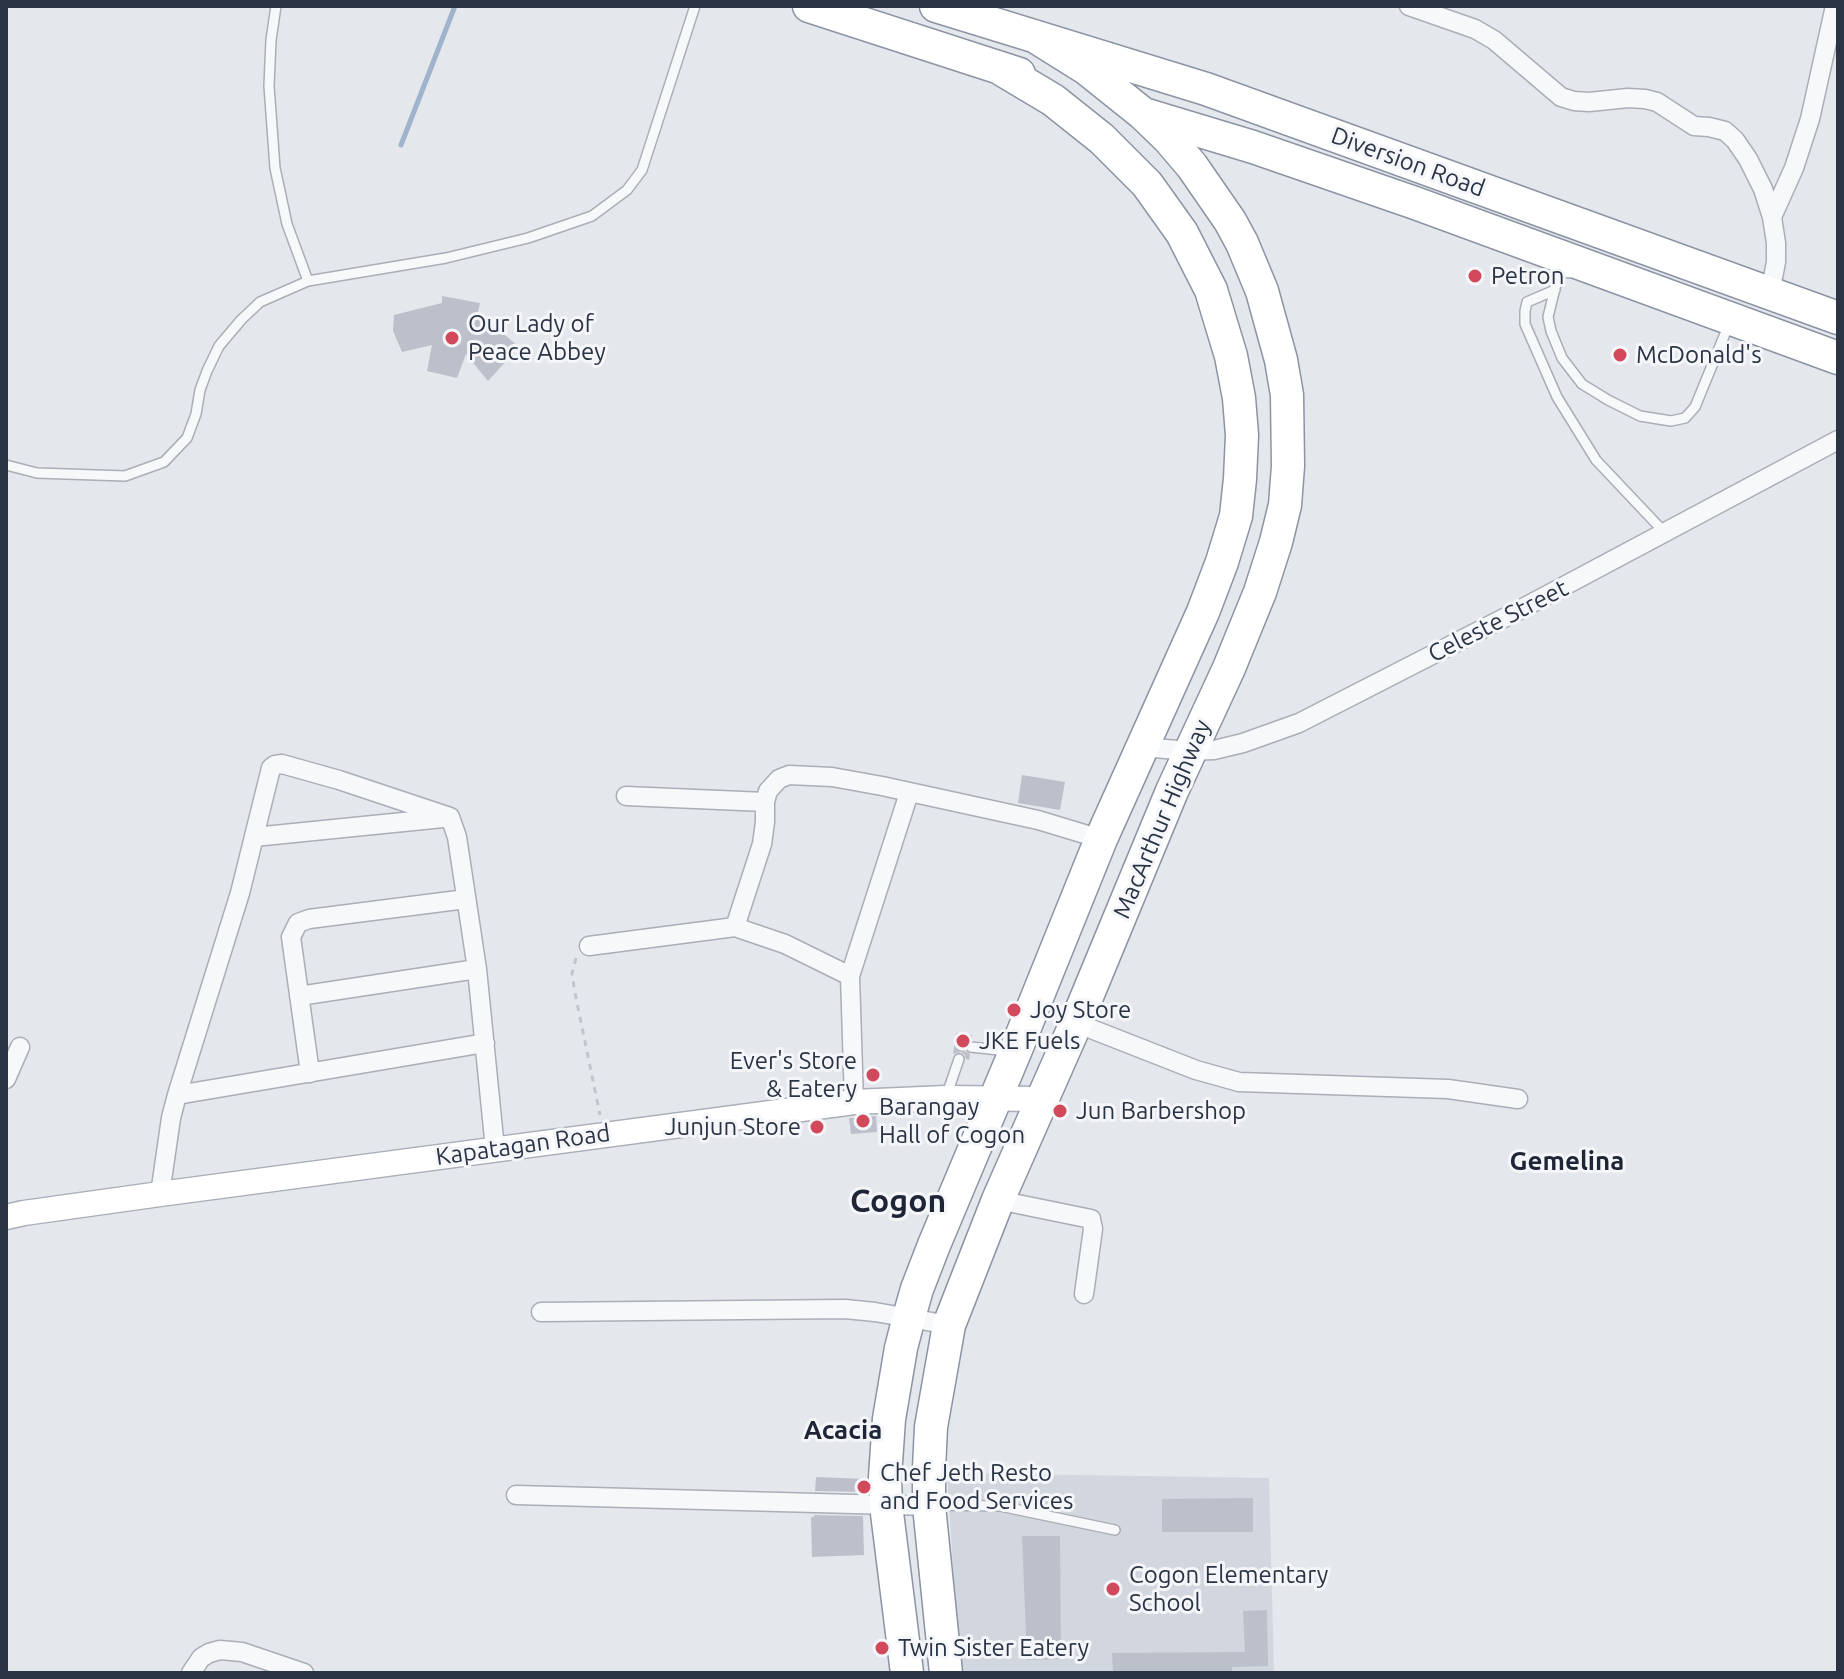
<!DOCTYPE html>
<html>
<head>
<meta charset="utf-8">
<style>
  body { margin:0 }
  #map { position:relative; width:1844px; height:1679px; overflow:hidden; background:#e4e7ec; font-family:Ubuntu,sans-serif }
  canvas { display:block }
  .frame { position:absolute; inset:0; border:8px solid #2b3445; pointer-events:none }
</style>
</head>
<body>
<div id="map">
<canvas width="1844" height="1679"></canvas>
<div class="frame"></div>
</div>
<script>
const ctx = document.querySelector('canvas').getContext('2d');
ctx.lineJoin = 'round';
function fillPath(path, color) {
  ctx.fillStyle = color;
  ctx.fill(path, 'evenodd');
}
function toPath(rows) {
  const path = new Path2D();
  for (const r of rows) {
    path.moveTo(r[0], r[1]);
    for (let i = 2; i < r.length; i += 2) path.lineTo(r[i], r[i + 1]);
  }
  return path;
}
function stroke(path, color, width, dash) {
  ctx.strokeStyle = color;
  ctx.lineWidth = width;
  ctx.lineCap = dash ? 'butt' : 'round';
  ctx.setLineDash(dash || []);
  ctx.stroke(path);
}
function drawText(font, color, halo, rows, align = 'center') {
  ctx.font = font + ' Ubuntu,sans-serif';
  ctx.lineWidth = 6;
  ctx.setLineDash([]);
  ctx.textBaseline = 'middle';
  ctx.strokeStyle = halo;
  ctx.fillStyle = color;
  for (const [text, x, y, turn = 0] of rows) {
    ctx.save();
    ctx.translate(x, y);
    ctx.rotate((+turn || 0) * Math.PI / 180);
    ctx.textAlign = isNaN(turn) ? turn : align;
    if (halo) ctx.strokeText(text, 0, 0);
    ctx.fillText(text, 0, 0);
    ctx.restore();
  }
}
fillPath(toPath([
  [947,1473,1269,1478,1274,1673,960,1673]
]), '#d2d6de');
stroke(toPath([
  [401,145,455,6]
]), '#9fb4cc', 5);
fillPath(toPath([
  [442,296,480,303,478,312,519,347,488,381,466,354,457,378,427,371,432,345,402,352,393,331,394,315,442,303],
  [1022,775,1065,782,1060,810,1018,803],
  [956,1033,972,1035,972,1040,967,1041,964,1045,965,1051,970,1054,969,1060,966,1059,965,1055,961,1052,953,1054],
  [876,1116,877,1132,851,1134,849,1118],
  [816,1477,866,1479,867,1492,815,1491],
  [1253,1498,1253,1532,1162,1532,1162,1499],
  [814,1515,863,1516,864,1555,812,1557,811,1517,814,1517],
  [1022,1536,1060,1536,1061,1659,1027,1660],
  [1267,1610,1268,1666,1232,1667,1232,1673,1113,1673,1112,1653,1245,1652,1243,1611]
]), '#bbc0ca');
const lane = toPath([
  [276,6,271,40,269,86,275,168,287,224,308,281],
  [1570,273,1559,272,1548,317,1551,331,1562,358,1582,384,1608,400,1640,416,1671,421,1685,418,1695,407,1729,324],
  [1555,290,1527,302,1525,311,1525,324,1557,397,1596,460,1665,533],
  [6,465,37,473,125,476,164,462,187,438,196,414,200,390,207,371,219,346,241,320,260,302,308,281,446,258,528,238,592,216,627,190,642,170,695,6],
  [971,1047,1008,1051],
  [946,1097,959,1059],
  [933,1505,1000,1506,1115,1530]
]);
const street = toPath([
  [1409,6,1475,29,1494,40,1561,97,1574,101,1589,102,1628,98,1645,99,1657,102,1694,126,1709,127,1725,131,1735,140,1748,159,1763,189,1772,217,1776,243,1776,262,1770,293],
  [1772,217,1794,168,1810,119,1835,6],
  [1141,747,1190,751,1214,750,1243,743,1299,723,1506,617,1838,440],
  [626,796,765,802,765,822,762,844,735,927],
  [765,802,768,791,779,779,789,775,832,777,882,786,1038,820,1101,839],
  [450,817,457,837,477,969,495,1149],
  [254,837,443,818],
  [589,946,735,927,785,944,850,976],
  [299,996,477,969],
  [1076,1023,1196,1070,1239,1082,1448,1089,1518,1099],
  [310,1073,291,937,298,923,309,919,466,899],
  [6,1079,20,1047],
  [177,1095,485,1043],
  [854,1102,850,976,909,793],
  [160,1194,171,1118,177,1095,240,893,271,768,275,765,282,764,339,780,450,817],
  [998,1200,1091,1219,1093,1229,1084,1294],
  [541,1312,845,1309,875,1312,949,1325],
  [516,1495,929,1506],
  [191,1673,201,1658,209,1653,220,1650,242,1652,304,1673]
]);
const secondary = toPath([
  [6,1217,24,1213,160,1194,854,1102,946,1098,1041,1099]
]);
const highway = toPath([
  [809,6,1019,74],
  [936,6,1206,89,1838,318],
  [1147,115,1253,147,1415,203,1838,358],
  [907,1673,886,1505,885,1477,889,1419,901,1348,909,1317,917,1289,934,1245,1015,1052,1101,839,1203,612,1222,562,1236,516,1240,479,1242,435,1239,398,1231,356,1211,290,1182,233,1147,184,1102,139,1053,100,1001,69],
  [946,1673,929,1506,929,1468,931,1427,949,1325,998,1200,1076,1023,1172,791,1229,668,1260,592,1276,542,1285,505,1288,466,1287,395,1281,360,1262,291,1242,243,1230,221,1192,166,1169,139,1142,113,1087,69,1039,39]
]);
stroke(lane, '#a9aeb7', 12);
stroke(street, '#a9aeb7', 21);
stroke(secondary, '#a9aeb7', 27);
stroke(highway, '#8b94a3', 35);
stroke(toPath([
  [576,958,572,974,575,993,600,1115]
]), '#c2c5cb', 3, [6, 6]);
stroke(lane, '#f7f8fa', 9);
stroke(street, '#f7f8fa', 18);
stroke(secondary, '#fff', 24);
stroke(highway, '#fff', 32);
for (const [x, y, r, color] of [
  [1475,276,8,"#d1495b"],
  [452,338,8,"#d1495b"],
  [1620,355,8,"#d1495b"],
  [1014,1010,8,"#d1495b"],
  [963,1041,8,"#d1495b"],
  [873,1075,8,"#d1495b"],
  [1060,1111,8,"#d1495b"],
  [863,1121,8,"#d1495b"],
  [817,1127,8,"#d1495b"],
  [864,1487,8,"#d1495b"],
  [1113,1589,8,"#d1495b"],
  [882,1648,8,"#d1495b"]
]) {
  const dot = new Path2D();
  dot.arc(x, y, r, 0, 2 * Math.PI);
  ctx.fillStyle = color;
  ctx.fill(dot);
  stroke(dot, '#f4f6f9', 3);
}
drawText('24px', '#2b3445', '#f4f6f9', [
  ["Diversion Road",1408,162,20],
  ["Celeste Street",1498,621,-27],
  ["MacArthur Highway",1162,819,-67],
  ["Kapatagan Road",523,1145,-8]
]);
drawText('24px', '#2b3445', '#f4f6f9', [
  ["Petron",1491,276],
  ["Our Lady of",468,324],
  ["Peace Abbey",468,352],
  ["McDonald's",1636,355],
  ["Joy Store",1030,1010],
  ["JKE Fuels",979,1041],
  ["Ever's Store",857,1061,"right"],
  ["& Eatery",857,1089,"right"],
  ["Barangay",879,1107],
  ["Hall of Cogon",879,1135],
  ["Jun Barbershop",1076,1111],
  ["Junjun Store",801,1127,"right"],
  ["Chef Jeth Resto",880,1473],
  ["and Food Services",880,1501],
  ["Cogon Elementary",1129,1575],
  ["School",1129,1603],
  ["Twin Sister Eatery",898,1648]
], 'left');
drawText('bold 26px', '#1d2536', '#f4f6f9', [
  ["Gemelina",1567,1161],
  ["Acacia",843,1430]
]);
drawText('bold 32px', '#1d2536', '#f4f6f9', [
  ["Cogon",898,1201]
]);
</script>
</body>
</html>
